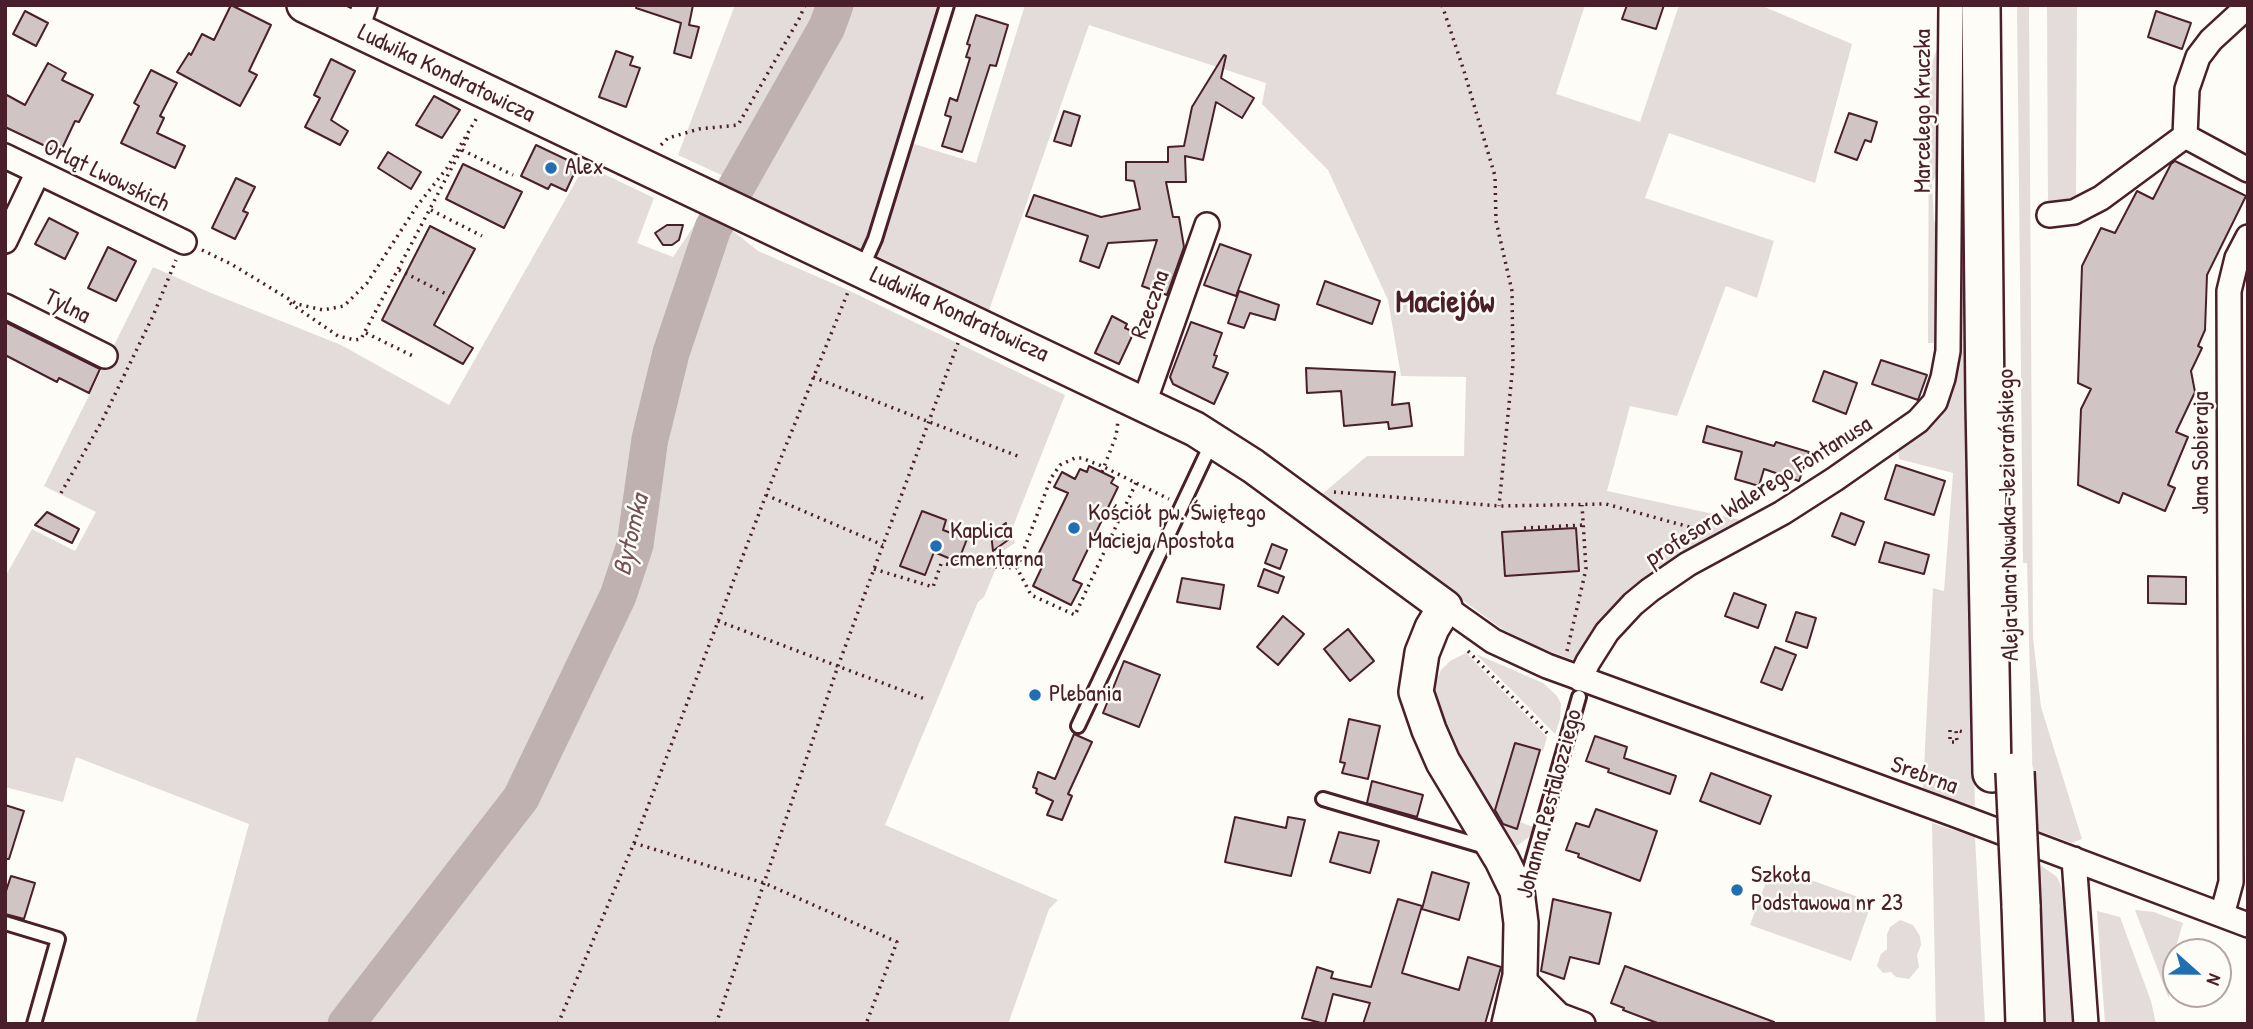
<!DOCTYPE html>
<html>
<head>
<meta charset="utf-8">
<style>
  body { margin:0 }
  #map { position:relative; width:2253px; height:1029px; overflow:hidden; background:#fdfcf7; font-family:"Patrick Hand",sans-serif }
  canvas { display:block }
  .frame { position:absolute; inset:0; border:7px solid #4a1f2b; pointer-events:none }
  .north { position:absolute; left:2162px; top:938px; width:70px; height:70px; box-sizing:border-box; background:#fdfcf7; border:2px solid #b5a4a5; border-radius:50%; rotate:111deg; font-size:19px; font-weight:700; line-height:28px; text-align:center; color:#4a1f2b }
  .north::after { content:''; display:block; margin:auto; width:24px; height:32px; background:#1f6fb2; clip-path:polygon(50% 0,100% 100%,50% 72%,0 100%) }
</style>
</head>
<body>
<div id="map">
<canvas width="2253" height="1029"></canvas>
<div class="frame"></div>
<div class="north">N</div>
</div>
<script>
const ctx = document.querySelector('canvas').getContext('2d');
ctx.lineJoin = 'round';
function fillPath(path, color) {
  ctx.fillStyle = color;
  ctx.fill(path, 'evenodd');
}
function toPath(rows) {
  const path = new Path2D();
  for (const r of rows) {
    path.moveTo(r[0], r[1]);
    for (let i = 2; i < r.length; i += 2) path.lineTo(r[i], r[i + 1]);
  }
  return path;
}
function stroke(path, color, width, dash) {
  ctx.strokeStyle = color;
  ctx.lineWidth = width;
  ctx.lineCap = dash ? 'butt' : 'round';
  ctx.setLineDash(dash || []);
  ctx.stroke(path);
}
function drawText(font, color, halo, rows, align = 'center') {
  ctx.font = font + ' "Patrick Hand",sans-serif';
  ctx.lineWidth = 5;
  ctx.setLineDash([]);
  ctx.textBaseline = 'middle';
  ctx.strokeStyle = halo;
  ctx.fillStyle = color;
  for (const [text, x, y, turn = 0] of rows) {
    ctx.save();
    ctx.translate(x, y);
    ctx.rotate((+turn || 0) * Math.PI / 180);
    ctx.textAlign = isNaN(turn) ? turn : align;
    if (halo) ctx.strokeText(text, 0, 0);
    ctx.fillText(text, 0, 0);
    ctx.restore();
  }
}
fillPath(toPath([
  [735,5,822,5,813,29,730,179,678,155],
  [850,5,954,5,911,143,976,163,1025,5,1585,5,1556,94,1640,122,1679,5,1760,5,1852,44,1815,183,1669,133,1645,198,1774,241,1757,298,1726,286,1677,416,1630,406,1607,491,1746,521,1579,662,1538,647,1502,629,1320,496,1367,456,1464,456,1466,377,1401,376,1388,300,1328,170,1262,104,1266,83,1089,25,987,316,750,197],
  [2017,5,2029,5,2033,638,2041,707,2082,839,2072,843,2034,829,2027,563,2023,563],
  [2047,5,2077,5,2076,198,2063,204,2048,205],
  [1943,34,1940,164,1932,183,1934,221,1941,232,1940,343,1928,343,1929,70],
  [585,165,654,198,637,243,673,257,700,217,706,219,683,280,660,355,644,422,624,536,599,606,566,681,528,756,490,819,379,966,330,1024,195,1024,249,824,76,757,63,802,5,787,5,577,32,529,75,551,96,512,44,486,153,267,211,293,341,345,449,405],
  [1967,221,1966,241,1964,243,1967,482,1975,807,1923,788,1933,588,1944,591,1953,473,1899,459,1899,443,1933,414,1954,229],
  [728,227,758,251,848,290,1065,395,1012,529,1015,543,1003,551,984,597,978,602,885,825,1058,900,1049,909,1008,1024,359,1024,495,857,558,763,638,591,654,531,674,408,695,310],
  [1466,653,1547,737,1543,751,1515,743,1492,821,1517,829,1520,822,1533,827,1530,836,1517,846,1502,840,1468,786,1446,730,1433,687,1441,670,1450,661],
  [1476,654,1543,683,1557,696,1561,704,1560,719,1555,734],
  [1932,823,1975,837,1985,1024,1936,1024],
  [2036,862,2057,877,2066,898,2074,1024,2041,1024],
  [1772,866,1872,902,1851,961,1750,925],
  [2135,910,2154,912,2183,923,2168,974,2169,999],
  [2097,911,2120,917,2151,1001,2156,1024,2105,1024],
  [1900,920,1913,925,1920,936,1921,945,1917,955,1919,967,1909,979,1896,977,1891,972,1883,973,1877,966,1881,954,1887,949,1887,934,1890,927]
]), '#e3dcda');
stroke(toPath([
  [346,1024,521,798,618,596,635,545,650,439,671,353,713,228,827,27,835,5]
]), '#c0b1b1', 37);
const building = toPath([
  [231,5,271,25,249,71,257,75,240,106,177,72,189,53,191,55,202,34,214,40,231,5],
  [637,5,693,5,689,25,699,27,691,58,674,53,681,23,636,8,637,5],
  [1627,5,1664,5,1656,29,1622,19,1627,5],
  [25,11,48,23,36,46,13,34,25,11],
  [2156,11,2191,23,2182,49,2148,37,2156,11],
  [976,15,1008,25,996,66,990,65,962,152,942,146,951,117,945,115,950,98,957,101,970,58,966,57,970,45,967,44,976,15],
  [616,51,633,57,630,65,640,68,626,107,599,97,616,51],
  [1224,55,1226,56,1221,78,1254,98,1242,118,1216,102,1203,160,1185,156,1186,182,1166,182,1173,217,1179,217,1184,247,1167,295,1142,286,1157,240,1108,243,1099,268,1080,261,1088,236,1026,216,1034,195,1101,217,1140,209,1134,181,1126,180,1126,162,1168,162,1168,147,1184,146,1192,107,1224,55],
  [331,59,355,71,331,120,348,131,340,145,305,127,320,98,314,95,331,59],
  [48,63,66,73,62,80,93,95,79,122,75,121,60,153,5,127,5,94,25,105,48,63],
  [151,70,177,83,160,116,164,118,157,133,185,146,175,168,121,143,139,106,134,103,151,70],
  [434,96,460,110,442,138,416,125,434,96],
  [1064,111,1080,116,1071,146,1054,141,1064,111],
  [1849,113,1877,122,1871,142,1865,140,1857,160,1835,152,1849,113],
  [536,145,578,165,566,191,551,184,548,189,521,176,536,145],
  [388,152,421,172,411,189,378,168,388,152],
  [2175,161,2246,196,2207,275,2205,330,2198,346,2202,348,2191,371,2195,392,2176,432,2188,437,2168,485,2175,488,2165,511,2123,493,2119,503,2078,485,2081,409,2091,389,2078,383,2082,266,2101,228,2115,233,2137,191,2153,199,2171,164,2175,161],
  [463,164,522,192,504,228,446,199,463,164],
  [236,178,255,187,243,211,248,213,235,239,212,228,236,178],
  [49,218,78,233,65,259,35,244,49,218],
  [667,225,683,225,679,240,672,245,663,245,655,233,667,225],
  [430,226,475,249,434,325,473,348,463,364,382,320,430,226],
  [1220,244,1251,255,1236,296,1204,285,1220,244],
  [108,247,136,261,116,301,88,288,108,247],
  [1325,281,1380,301,1372,324,1317,304,1325,281],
  [1239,291,1279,305,1275,320,1250,313,1244,328,1228,323,1239,291],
  [1112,316,1127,324,1125,328,1134,332,1119,364,1095,353,1112,316],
  [5,322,100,369,89,393,59,378,57,382,5,355,5,322],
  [1191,322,1222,333,1214,355,1217,356,1213,367,1228,373,1214,404,1173,384,1170,377,1191,322],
  [1881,360,1927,375,1918,400,1872,384,1881,360],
  [1306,368,1395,372,1392,405,1409,403,1412,426,1389,429,1388,422,1344,426,1341,391,1307,393,1306,368],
  [1824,371,1857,383,1846,414,1813,401,1824,371],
  [1707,426,1774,446,1776,442,1809,452,1799,481,1764,469,1759,486,1735,479,1742,452,1703,442,1707,426],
  [1896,465,1945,481,1934,515,1885,499,1896,465],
  [1089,466,1114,478,1111,483,1118,487,1073,580,1082,584,1071,605,1033,586,1042,567,1034,563,1068,493,1054,487,1062,472,1075,479,1080,469,1087,472,1089,466],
  [922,511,946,520,943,530,967,539,958,562,934,552,925,575,900,566,922,511],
  [47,512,79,529,72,543,35,525,47,512],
  [1841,513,1864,522,1855,545,1832,536,1841,513],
  [1006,523,1008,540,993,551,991,533,1006,523],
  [1576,528,1579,571,1505,576,1502,532,1576,528],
  [1885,542,1929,555,1924,574,1879,562,1885,542],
  [1272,544,1287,550,1280,569,1265,563,1272,544],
  [1264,569,1284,577,1278,593,1258,586,1264,569],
  [2148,576,2186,577,2186,604,2148,603,2148,576],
  [1182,578,1224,585,1220,609,1177,602,1182,578],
  [1734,593,1766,605,1758,628,1725,616,1734,593],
  [1796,612,1816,618,1807,648,1786,641,1796,612],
  [1283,616,1304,634,1278,665,1257,647,1283,616],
  [1348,629,1374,661,1350,681,1324,649,1348,629],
  [1775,647,1796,655,1782,690,1761,682,1775,647],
  [1124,661,1160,675,1139,727,1103,713,1124,661],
  [1349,719,1380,726,1368,779,1342,773,1345,763,1340,762,1349,719],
  [1074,734,1092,742,1068,794,1072,796,1062,820,1047,815,1053,801,1036,793,1037,789,1033,787,1038,772,1055,779,1074,734],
  [1595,736,1627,747,1624,758,1676,776,1670,794,1608,772,1609,769,1586,761,1595,736],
  [1515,743,1540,750,1517,829,1503,824,1495,810,1515,743],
  [1711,773,1771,796,1760,824,1700,801,1711,773],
  [1372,781,1423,795,1417,817,1367,803,1372,781],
  [5,805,24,811,9,859,5,859,5,805],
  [1596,809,1657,831,1640,881,1578,857,1579,854,1566,850,1576,823,1589,827,1596,809],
  [1235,817,1286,828,1288,817,1305,820,1291,876,1225,862,1235,817],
  [1339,832,1379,841,1370,873,1330,862,1339,832],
  [1432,872,1469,883,1459,920,1422,909,1432,872],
  [11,876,35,883,24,919,5,914,5,894,11,876],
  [1398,899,1422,906,1402,973,1459,990,1468,957,1501,967,1485,1024,1363,1024,1370,1003,1333,994,1325,1024,1302,1018,1317,967,1333,972,1331,978,1371,987,1398,899],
  [1553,899,1611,913,1599,964,1570,957,1564,979,1541,971,1553,899],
  [1625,966,1774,1022,1774,1024,1660,1024,1623,1010,1624,1008,1611,1003,1625,966]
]);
fillPath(building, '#d0c5c4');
stroke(building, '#4a1f2b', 2);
const lane = toPath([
  [862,268,875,239,947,5],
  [1078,726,1213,440],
  [1323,799,1489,848],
  [1524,890,1579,697],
  [5,923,58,939,34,1024]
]);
const street = toPath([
  [356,31,365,5],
  [2185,136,2187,89,2198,57,2211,40,2248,6],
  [2185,136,2248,170],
  [5,156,184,242],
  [2049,215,2074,212,2101,198,2185,136],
  [5,241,38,172],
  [5,306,105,356],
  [1144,403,1207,225],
  [1445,607,1493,641,1547,666,1953,814,2248,925],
  [1580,679,1588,662,1607,632,1633,604,1650,590,1688,564,1782,513,1835,479,1918,421,1935,402,1943,378,1948,351,1951,5],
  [2074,859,2086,1024],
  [2222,915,2231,882,2229,291,2237,258,2248,237],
  [1520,976,1559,1015],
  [1512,1015,1535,1013,1559,1015,1583,1024]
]);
const secondary = toPath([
  [304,5,1195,429,1253,466,1445,607,1432,628,1422,653,1416,692,1429,730,1443,762,1502,860,1517,891,1521,923,1520,976,1509,1024]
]);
const primary = toPath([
  [1981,5,1985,403,1992,773],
  [2021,905,2025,1024]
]);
stroke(lane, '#4a1f2b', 18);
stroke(street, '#4a1f2b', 28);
stroke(secondary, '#4a1f2b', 38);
stroke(primary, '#4a1f2b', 42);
stroke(toPath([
  [1442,5,1464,71,1495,176,1496,221,1512,291,1513,364,1499,506],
  [661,145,668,138,699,129,738,125,799,19,805,5],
  [462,150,513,175],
  [431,210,482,236],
  [202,250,231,264,297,304,323,310,344,306,367,283,417,206,447,168,478,116],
  [399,270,450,296],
  [290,303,338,336,355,340,361,339,468,137],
  [366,333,415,357],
  [813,377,1020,457],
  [1102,472,1116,436,1118,421],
  [1136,483,1075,615,1031,595,1017,568,1051,478,1060,465,1075,458,1082,458,1104,467,1136,483,1169,499],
  [1334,492,1499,506,1606,504,1704,531],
  [61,493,102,421,153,316,176,260],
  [766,495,883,545],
  [1524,528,1583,525],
  [874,569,933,587,941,564,1017,568],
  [718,621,925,699],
  [1468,651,1550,736],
  [1567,651,1586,569,1582,505],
  [1950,730,1950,742,1957,742,1956,730,1963,732],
  [634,843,764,883,897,942,866,1024],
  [558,1024,634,843,766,495,848,292],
  [716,1024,838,666,958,343]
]), '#4a1f2b', 3.5, [2, 5]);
stroke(lane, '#fdfcf7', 12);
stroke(street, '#fdfcf7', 23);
stroke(secondary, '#fdfcf7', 33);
stroke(primary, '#fdfcf7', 37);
const primaryBridge = toPath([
  [2015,772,2021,905]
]);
stroke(primaryBridge, '#4a1f2b', 42, []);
stroke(primaryBridge, '#fdfcf7', 37);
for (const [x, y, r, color] of [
  [551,168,7,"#1f6fb2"],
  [1074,528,7,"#1f6fb2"],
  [936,546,7,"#1f6fb2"],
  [1035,695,7,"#1f6fb2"],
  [1737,890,7,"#1f6fb2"]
]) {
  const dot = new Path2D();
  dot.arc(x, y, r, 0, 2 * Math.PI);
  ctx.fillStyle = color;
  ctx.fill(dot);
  stroke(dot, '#fdfcf7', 2.5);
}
drawText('24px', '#4a1f2b', '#fdfcf7', [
  ["Ludwika Kondratowicza",446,74,26],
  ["Marcelego Kruczka",1924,111,-90],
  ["Orląt Lwowskich",106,176,26],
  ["Rzeczna",1151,305,-70],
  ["Tylna",67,307,27],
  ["Ludwika Kondratowicza",959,315,25],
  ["Jana Sobieraja",2202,453,-90],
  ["profesora Walerego Fontanusa",1759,492,-32],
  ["Aleja Jana Nowaka-Jeziorańskiego",2009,515,-91],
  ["Srebrna",1924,776,20],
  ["Johanna Pestalozziego",1550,804,-75]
]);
drawText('24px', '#4a1f2b', '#fdfcf7', [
  ["Alex",565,168],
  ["Kościół pw. Świętego",1088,514],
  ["Macieja Apostoła",1088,542],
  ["Kaplica",950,532],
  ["cmentarna",950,560],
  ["Plebania",1049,695],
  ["Szkoła",1751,876],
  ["Podstawowa nr 23",1751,904]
], 'left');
drawText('italic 26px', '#73525a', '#fdfcf7', [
  ["Bytomka",632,535,-77]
]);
drawText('bold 32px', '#4a1f2b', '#fdfcf7', [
  ["Maciejów",1445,303]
]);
</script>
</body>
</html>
